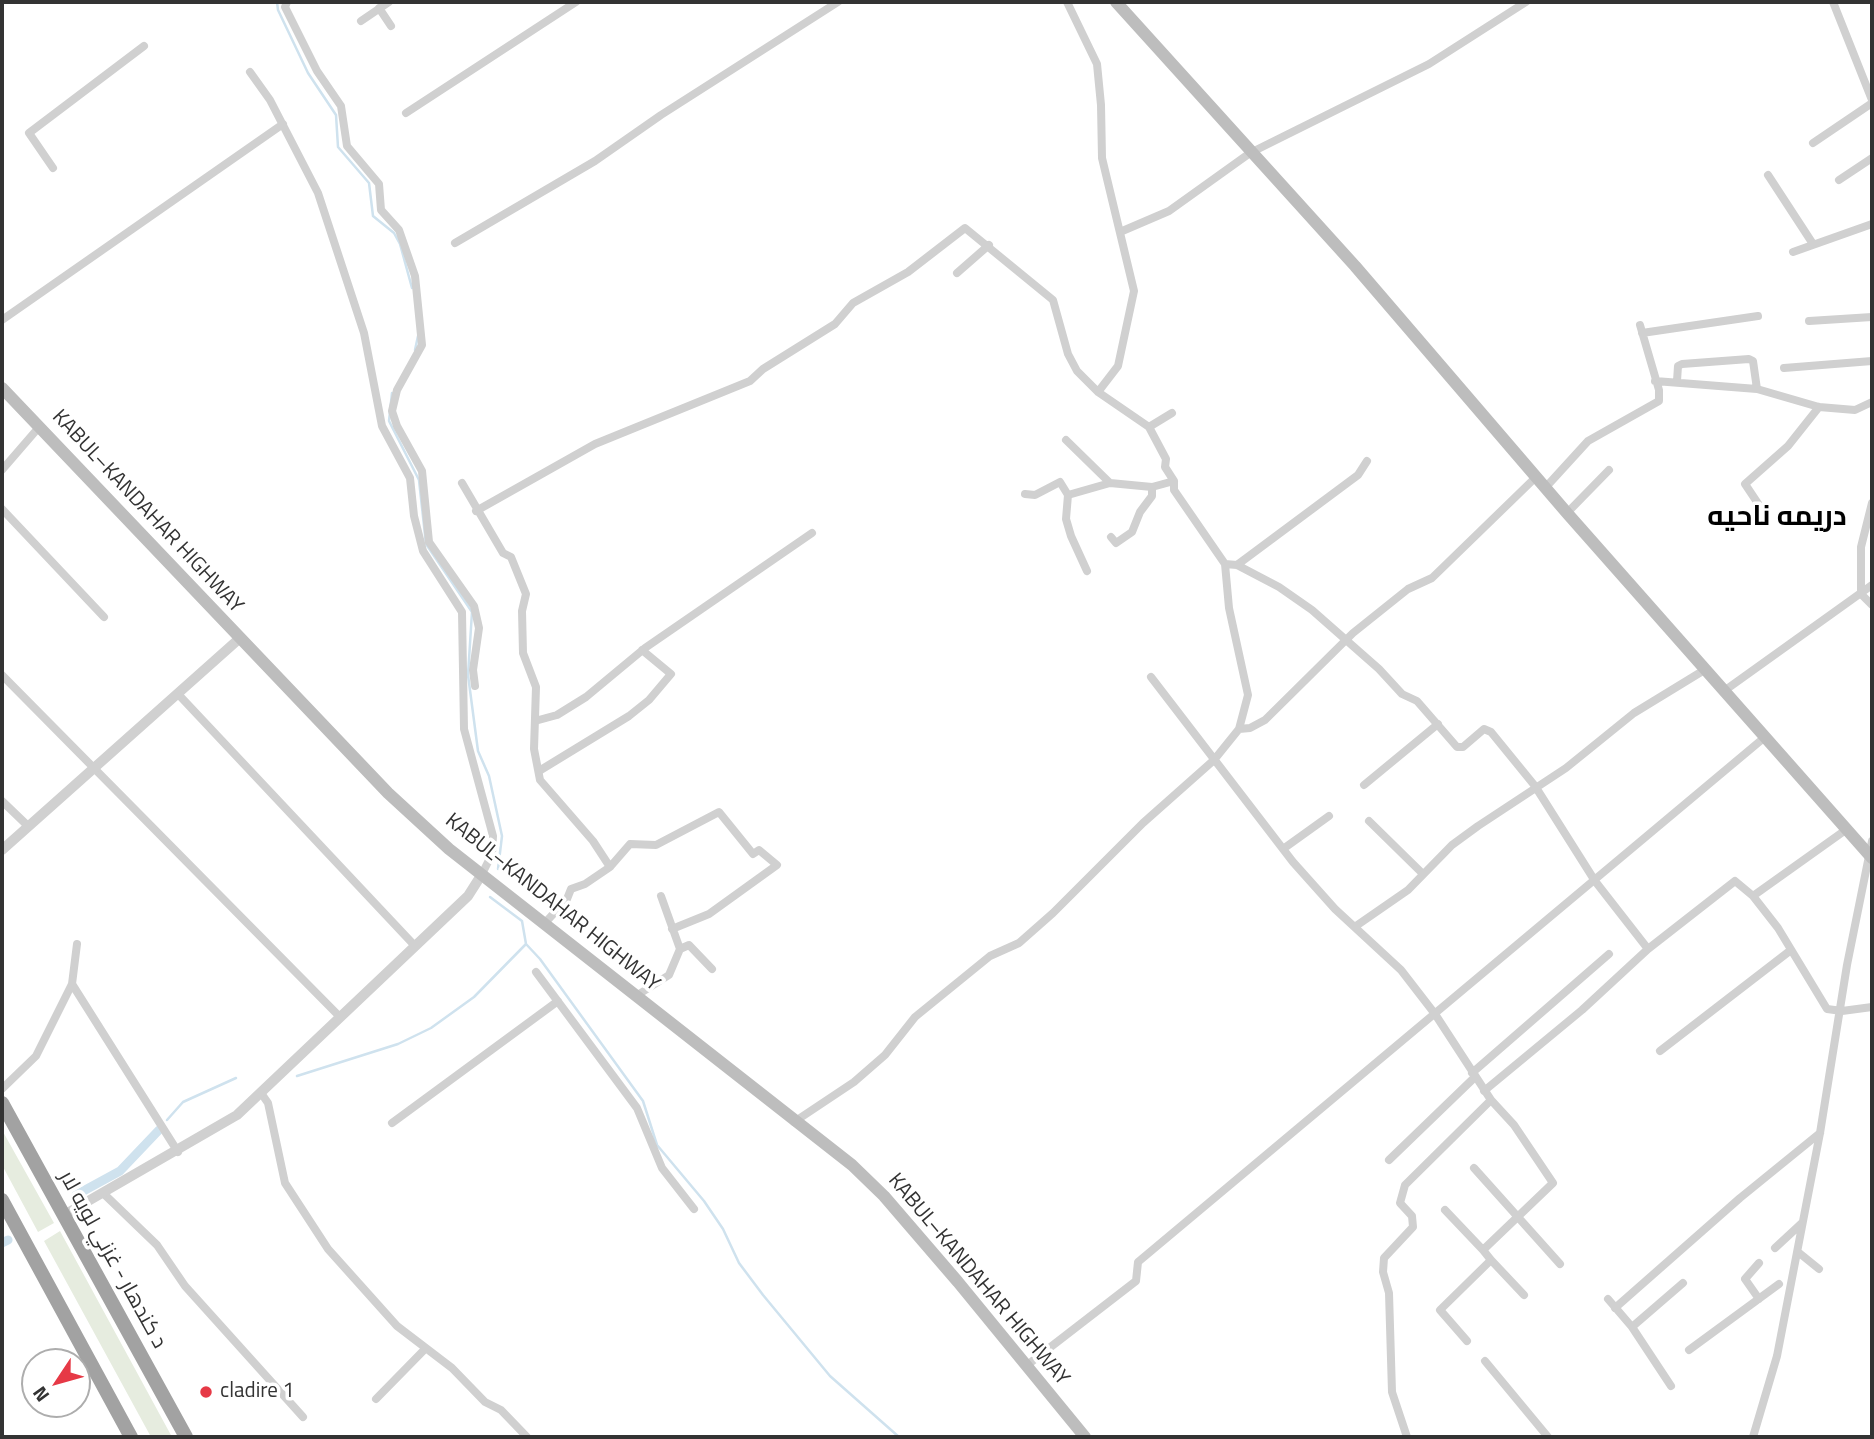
<!DOCTYPE html>
<html>
<head>
<meta charset="utf-8">
<style>
  body { margin:0 }
  #map { position:relative; width:1874px; height:1439px; overflow:hidden; background:#fff; font-family:"Titillium Web",sans-serif }
  canvas { display:block }
  .frame { position:absolute; inset:0; border:4px solid #333; pointer-events:none }
  .north { position:absolute; left:21px; top:1348px; width:70px; height:70px; box-sizing:border-box; background:#fff; border:2px solid #adadad; border-radius:50%; rotate:234deg; font-size:19px; font-weight:700; line-height:28px; text-align:center; color:#333 }
  .north::after { content:''; display:block; margin:auto; width:24px; height:32px; background:#e63946; clip-path:polygon(50% 0,100% 100%,50% 72%,0 100%) }
</style>
</head>
<body>
<div id="map">
<canvas width="1874" height="1439"></canvas>
<div class="frame"></div>
<div class="north">N</div>
</div>
<script>
const ctx = document.querySelector('canvas').getContext('2d');
ctx.lineJoin = 'round';
function fillPath(path, color) {
  ctx.fillStyle = color;
  ctx.fill(path, 'evenodd');
}
function toPath(rows) {
  const path = new Path2D();
  for (const r of rows) {
    path.moveTo(r[0], r[1]);
    for (let i = 2; i < r.length; i += 2) path.lineTo(r[i], r[i + 1]);
  }
  return path;
}
function stroke(path, color, width, dash) {
  ctx.strokeStyle = color;
  ctx.lineWidth = width;
  ctx.lineCap = dash ? 'butt' : 'round';
  ctx.setLineDash(dash || []);
  ctx.stroke(path);
}
function drawText(font, color, halo, rows, align = 'center') {
  ctx.font = font + ' "Titillium Web",Cairo,sans-serif';
  ctx.lineWidth = 7;
  ctx.setLineDash([]);
  ctx.textBaseline = 'middle';
  ctx.strokeStyle = halo;
  ctx.fillStyle = color;
  for (const [text, x, y, turn = 0] of rows) {
    ctx.save();
    ctx.translate(x, y);
    ctx.rotate((+turn || 0) * Math.PI / 180);
    ctx.textAlign = isNaN(turn) ? turn : align;
    if (halo) ctx.strokeText(text, 0, 0);
    ctx.fillText(text, 0, 0);
    ctx.restore();
  }
}
fillPath(toPath([
  [2,1130,54,1223,38,1232,2,1165],
  [60,1231,172,1437,151,1437,44,1241]
]), '#e6ecdf');
stroke(toPath([
  [277,2,278,10,308,73,336,115,338,147,369,183,373,216,394,233,400,244,412,288],
  [415,350,418,336],
  [392,393,389,421,419,480,426,544,472,612,468,675,478,751,489,776,502,836,498,869],
  [490,897,522,921,526,944,540,959,643,1101,657,1145,704,1201,723,1229,739,1263,763,1295,830,1376,899,1437],
  [297,1076,398,1044,431,1028,474,997,526,944],
  [167,1120,183,1102,236,1078]
]), '#cfe2ee', 2.5);
stroke(toPath([
  [76,1195,120,1171,159,1130],
  [2,1243,8,1240]
]), '#cfe2ee', 9);
stroke(toPath([
  [287,2,285,7,317,71,341,106,347,146,379,184,381,210,399,230,415,276,422,345,397,390,392,411,397,426,422,471,429,542,474,606,479,628,473,670,475,686],
  [1067,2,1097,64,1101,105,1102,158,1134,291,1118,366,1098,392],
  [1833,2,1872,100],
  [379,8,391,26],
  [361,21,389,2],
  [250,72,270,100,318,193,364,333,382,426,410,478,414,516,423,551,462,612,464,729,493,836,492,854,482,874],
  [406,113,576,2],
  [1813,143,1872,103],
  [53,168,29,133,144,46],
  [1768,175,1813,244],
  [1839,180,1872,158],
  [1120,232,1169,211,1250,153,1429,64,1526,2],
  [455,243,595,161,661,115,838,2],
  [1793,252,1872,224],
  [957,273,989,245],
  [2,320,283,124],
  [1809,321,1872,317],
  [1642,333,1758,316],
  [1784,368,1872,361],
  [1655,381,1757,389,1819,407,1855,410,1872,402],
  [1677,381,1678,366,1682,364,1749,359,1753,361,1757,389],
  [1149,427,1172,413],
  [1066,440,1110,483],
  [2,470,40,426],
  [462,483,503,553,511,557,526,594,522,611,523,653,536,687,534,749,540,780,593,841,610,867],
  [1546,487,1588,441,1659,401,1659,390,1640,325],
  [1025,494,1035,495,1060,482,1068,495,1066,519,1071,536,1087,571],
  [1068,495,1110,483,1152,487,1174,481],
  [1872,503,1861,547,1861,594,1872,605],
  [2,509,104,617],
  [476,511,595,444,750,381,763,369,835,324,853,303,908,272,965,228,1053,300,1068,354,1077,371,1098,392,1149,427,1166,459,1165,467,1174,481,1174,490,1225,564,1229,608,1248,695,1239,729,1214,760,1143,823,1053,913,1019,943,990,956,915,1017,885,1055,854,1082,794,1122],
  [1567,513,1609,470],
  [1765,514,1745,484,1788,446,1819,407],
  [1111,537,1116,543,1132,532,1140,512,1152,496,1152,487],
  [1225,564,1237,565,1279,587,1312,610,1379,669,1402,694,1417,701,1457,747,1463,747,1484,729,1491,732,1535,786,1595,881,1648,949],
  [1237,565,1358,475,1367,461],
  [2,675,340,1017],
  [1151,677,1293,862,1335,909,1401,970,1435,1014,1491,1100,1514,1125,1553,1183,1483,1250,1491,1260,1440,1310,1467,1341],
  [1724,691,1872,585],
  [178,694,415,946],
  [535,721,557,715,586,697,645,648,812,533],
  [1239,729,1250,728,1265,720,1353,633,1408,589,1432,578,1536,477],
  [539,771,629,716,649,700,671,674,642,650],
  [1364,785,1438,724],
  [2,801,28,826],
  [1369,821,1423,874],
  [1283,849,1329,816],
  [1753,896,1847,829],
  [544,924,567,899,571,889,585,884,610,867,630,844,656,845,719,812,753,854,759,850,777,865,709,914,672,929],
  [1356,926,1408,890,1452,845,1478,826,1566,768,1634,713,1706,669],
  [680,949,689,945,712,969],
  [536,972,637,1108,662,1168,694,1209],
  [72,984,178,1152],
  [636,996,669,975,680,949,661,896],
  [1660,1051,1791,950],
  [1472,1073,1609,954],
  [2,1089,36,1056,72,984,77,944],
  [1484,1091,1582,1010,1648,949,1735,881,1753,896,1778,928,1827,1009,1842,1011,1872,1007],
  [261,1093,268,1103,285,1183,328,1249,397,1326,452,1368,485,1402,501,1410,527,1437],
  [392,1123,558,1001],
  [1389,1160,1475,1077],
  [1474,1168,1560,1264],
  [104,1194,157,1245,185,1286,303,1417],
  [1445,1210,1483,1250],
  [1775,1248,1802,1223],
  [1798,1252,1819,1269],
  [1491,1260,1524,1295],
  [1759,1263,1745,1279,1759,1299],
  [1608,1299,1632,1327,1671,1386],
  [1615,1308,1740,1198,1820,1133],
  [1632,1327,1683,1283],
  [1689,1350,1779,1284],
  [1485,1361,1548,1437],
  [1026,1366,1136,1281,1138,1262,1765,737],
  [376,1399,425,1349],
  [1407,1437,1392,1392,1389,1293,1383,1272,1384,1258,1413,1227,1412,1216,1400,1203,1405,1185,1491,1100],
  [1753,1437,1777,1356,1820,1133,1847,965,1872,841]
]), '#d0d0d0', 8);
stroke(toPath([
  [2,850,240,638],
  [64,1215,237,1115,468,896,482,874]
]), '#d0d0d0', 10);
stroke(toPath([
  [1116,2,1355,266,1567,513,1872,858],
  [2,388,388,793,449,849,852,1165,884,1196,958,1282,1085,1437]
]), '#bdbdbd', 12);
stroke(toPath([
  [2,1103,186,1437],
  [2,1200,131,1437]
]), '#a2a2a2', 14);
for (const [x, y, r, color] of [
  [206,1392,7,"#e63946"]
]) {
  const dot = new Path2D();
  dot.arc(x, y, r, 0, 2 * Math.PI);
  ctx.fillStyle = color;
  ctx.fill(dot);
  stroke(dot, '#fff', 2.5);
}
drawText('21px', '#333', '#fff', [
  ["KABUL–KANDAHAR HIGHWAY",147,512,47],
  ["KABUL–KANDAHAR HIGHWAY",552,903,39],
  ["د کندهار - غزني لويه لار",112,1260,61],
  ["KABUL–KANDAHAR HIGHWAY",978,1280,50]
]);
drawText('21px', '#333', '#fff', [
  ["cladire 1",220,1392]
], 'left');
drawText('bold 28px', '#000', '#fff', [
  ["دریمه ناحیه",1777,518]
]);
</script>
</body>
</html>
